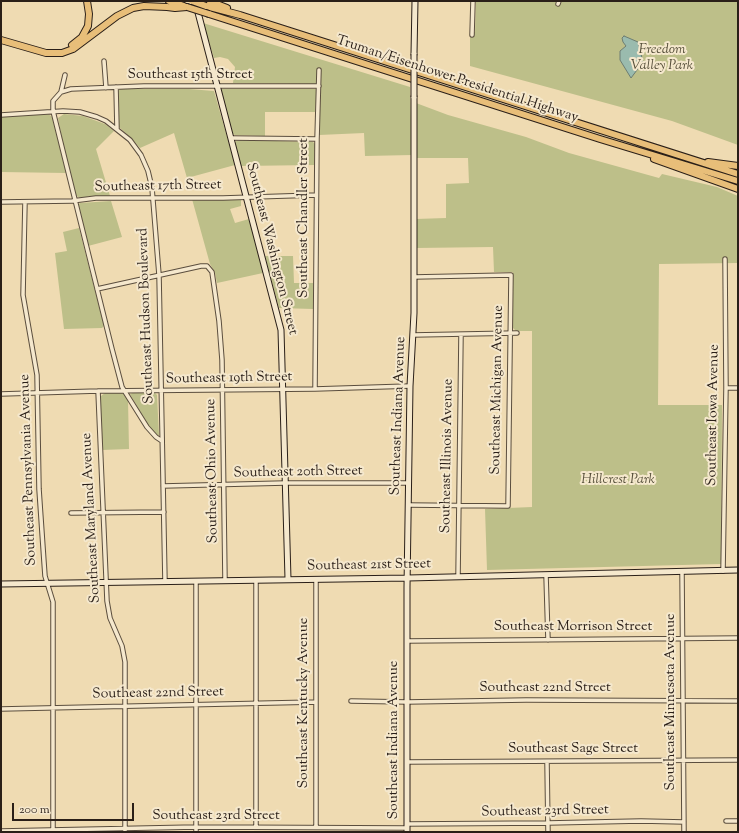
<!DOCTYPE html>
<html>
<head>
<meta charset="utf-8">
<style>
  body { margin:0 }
  #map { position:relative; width:739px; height:833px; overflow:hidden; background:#efdbb2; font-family:"Sorts Mill Goudy",serif }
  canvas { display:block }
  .frame { position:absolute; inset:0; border:2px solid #2a1f18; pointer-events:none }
  .scale { position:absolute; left:12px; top:803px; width:122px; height:18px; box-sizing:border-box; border:2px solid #2a1f18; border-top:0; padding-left:5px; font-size:12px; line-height:14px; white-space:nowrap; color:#2a1f18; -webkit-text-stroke:3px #f5e8cd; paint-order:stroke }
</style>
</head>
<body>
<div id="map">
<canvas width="739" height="833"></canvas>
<div class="frame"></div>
<div class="scale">200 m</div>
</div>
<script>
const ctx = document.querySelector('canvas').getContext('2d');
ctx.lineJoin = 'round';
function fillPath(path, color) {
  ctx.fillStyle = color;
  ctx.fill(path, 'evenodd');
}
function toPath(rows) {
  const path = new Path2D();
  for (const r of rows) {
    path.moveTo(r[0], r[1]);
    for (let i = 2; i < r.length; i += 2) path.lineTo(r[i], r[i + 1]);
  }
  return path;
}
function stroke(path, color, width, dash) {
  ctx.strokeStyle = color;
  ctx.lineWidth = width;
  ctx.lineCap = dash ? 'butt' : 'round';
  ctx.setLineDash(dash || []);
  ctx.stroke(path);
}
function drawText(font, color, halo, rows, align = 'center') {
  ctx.font = font + ' "Sorts Mill Goudy",serif';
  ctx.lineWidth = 4;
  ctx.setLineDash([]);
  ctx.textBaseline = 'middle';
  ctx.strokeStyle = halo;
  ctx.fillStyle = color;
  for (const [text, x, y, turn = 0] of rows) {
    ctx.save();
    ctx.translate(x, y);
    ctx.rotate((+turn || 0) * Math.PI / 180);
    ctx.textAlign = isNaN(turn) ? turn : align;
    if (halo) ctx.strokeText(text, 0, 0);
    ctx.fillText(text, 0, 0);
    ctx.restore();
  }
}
fillPath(toPath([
  [476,1,738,1,738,145,672,121,470,66,470,33,475,32],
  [203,23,410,87,412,155,365,156,364,133,319,135,321,84,233,83,235,67,228,59,220,57,214,58],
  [121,89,189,89,214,91,235,165,187,178,174,133,140,148,133,140,118,126,118,90],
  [222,89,316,89,317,92,315,112,265,112,265,136,235,135,233,134,221,91],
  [416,103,448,115,526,137,569,153,659,178,662,174,717,187,738,196,738,263,659,264,658,405,722,405,721,564,487,570,485,509,532,507,532,331,516,331,512,327,513,272,494,272,493,247,416,248,416,219,446,218,446,184,469,183,468,158,416,158],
  [48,114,51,116,53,119,66,173,1,172,1,117],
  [64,114,83,116,105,124,114,131,96,149,110,196,93,196,80,198,73,194,58,118],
  [240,140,313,142,315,144,314,165,241,166,235,143,236,141],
  [192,199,241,200,241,206,230,209,235,223,249,219,263,273,217,283,215,273,210,264],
  [111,201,122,237,88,246,78,205,80,203],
  [79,228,104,326,102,328,64,329,55,253,67,251,63,232],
  [265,256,293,256,294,283,313,283,313,309,279,308],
  [135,392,155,393,157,395,159,435,158,436,156,435,147,423,131,396,130,394],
  [105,393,122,393,125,394,128,400,129,449,102,450,100,399,101,396]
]), '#bdbf89');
const water = toPath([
  [624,36,638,42,643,62,631,78,620,60,620,51,626,46,623,42,622,38,624,36]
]);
fillPath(water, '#9abbae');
stroke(water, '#6d7d72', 1);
const street = toPath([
  [558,4,559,1],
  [472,35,473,1],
  [104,61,106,88],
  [116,87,117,129],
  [61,92,65,75],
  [1,115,63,111,80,112,97,117,106,121,130,140,141,155,148,171,152,188,159,275,165,582],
  [231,138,317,139],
  [1,202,72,201,96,198,223,198,316,195],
  [25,202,23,295,37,375,39,489,44,562,45,576,53,602,53,832],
  [97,289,201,266,207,266,212,272,219,321,222,360,225,580],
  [413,335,517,333],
  [726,388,738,388],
  [315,389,317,139,319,70],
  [98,391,107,601,110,618,122,646,125,662,125,832],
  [1,394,98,391,315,389,410,386],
  [162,441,156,437,147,427,122,387,112,349,53,111,53,101,61,92,71,89,144,86,319,86],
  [163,486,285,483,408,483],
  [408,505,508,506,511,275,414,277],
  [71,513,164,512],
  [723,571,726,388,725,259],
  [682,572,684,832],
  [546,575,548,640],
  [458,577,461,335],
  [256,580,256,827],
  [196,581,196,832],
  [407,641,738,638],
  [351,701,407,702,526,700,738,701],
  [1,709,316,702],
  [407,762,738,760],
  [547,762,548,832],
  [726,821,738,821],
  [407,824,548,823,641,821,684,822],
  [316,827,316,579],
  [1,831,196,827,407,828]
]);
const secondary = toPath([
  [195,1,281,330,288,579],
  [414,54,415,1],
  [1,584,408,578,738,570],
  [407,832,407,587,410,386,414,313,414,97]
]);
const highway = toPath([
  [169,1,184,6],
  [209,1,227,8],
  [206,6,240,15,738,174],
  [209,14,600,139,738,181],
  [1,40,46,53,62,53,73,49,117,16,133,8,144,6,167,7,175,8,187,7],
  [72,45,82,37,88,26,89,14,87,1],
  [654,159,738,189],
  [708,162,738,166]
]);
stroke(street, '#5b4e3e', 5.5);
stroke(secondary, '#2a1f18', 7);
stroke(highway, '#2a1f18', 8);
stroke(street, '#f5e8cd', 3.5);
stroke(secondary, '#f5e8cd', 5);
stroke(highway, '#e8be79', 6);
const secondaryBridge = toPath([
  [414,97,414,54]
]);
const highwayBridge = toPath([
  [192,1,206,6],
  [187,7,209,14]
]);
stroke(secondaryBridge, '#2a1f18', 7, []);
stroke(highwayBridge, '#2a1f18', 8, []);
stroke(secondaryBridge, '#f5e8cd', 5);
stroke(highwayBridge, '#e8be79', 6);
drawText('italic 14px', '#564f3a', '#f5e8cd', [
  ["Freedom",662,51],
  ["Valley Park",662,67],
  ["Hillcrest Park",618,481]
]);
drawText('14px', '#2a1f18', '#f5e8cd', [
  ["Southeast 15th Street",190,76],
  ["Truman/Eisenhower Presidential Highway",457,80,18],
  ["Southeast 17th Street",158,187,-1],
  ["Southeast Chandler Street",305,218,-90],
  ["Southeast Washington Street",271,249,76],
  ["Southeast Hudson Boulevard",147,316,-92],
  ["Southeast 19th Street",229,379,-1],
  ["Southeast Michigan Avenue",498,390,-89],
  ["Southeast Iowa Avenue",714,415,-89],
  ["Southeast Indiana Avenue",399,416,-88],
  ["Southeast Illinois Avenue",448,456,-89],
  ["Southeast Pennsylvania Avenue",29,470,-92],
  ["Southeast Ohio Avenue",213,471,-91],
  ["Southeast 20th Street",298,473,-1],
  ["Southeast Maryland Avenue",92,518,-93],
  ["Southeast 21st Street",369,566,-1],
  ["Southeast Morrison Street",573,628],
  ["Southeast 22nd Street",545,689],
  ["Southeast 22nd Street",158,694,-1],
  ["Southeast Minnesota Avenue",672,702,-90],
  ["Southeast Kentucky Avenue",305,703,-90],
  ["Southeast Indiana Avenue",395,740,-90],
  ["Southeast Sage Street",573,750],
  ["Southeast 23rd Street",545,812,-1],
  ["Southeast 23rd Street",216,817]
]);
</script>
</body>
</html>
